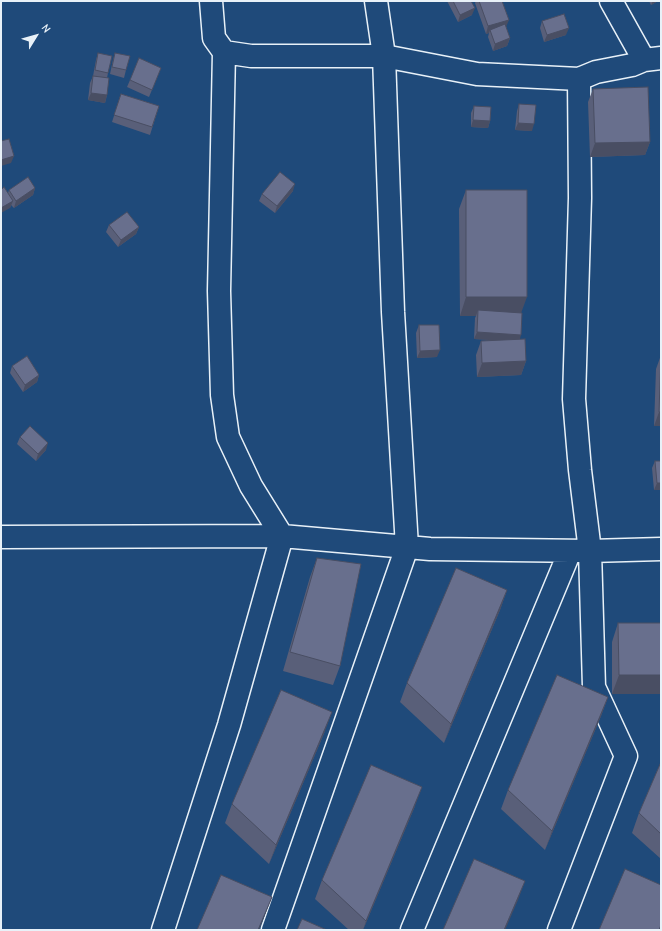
<!DOCTYPE html>
<html>
<head>
<meta charset="utf-8">
<style>
  body { margin:0 }
  #map { position:relative; width:662px; height:931px; overflow:hidden; background:#1f4a7a; font-family:"Comic Neue",sans-serif }
  canvas { display:block }
  .frame { position:absolute; inset:0; border:2px solid #e8f1f8; pointer-events:none }
  .north { position:absolute; left:16px; top:16px; width:40px; height:40px; -webkit-text-stroke:3px #1f4a7a; paint-order:stroke; rotate:53deg; font-size:11px; font-weight:700; line-height:16px; text-align:center; color:#e8f1f8 }
  .north::after { content:''; display:block; margin:auto; width:14px; height:18px; background:#e8f1f8; clip-path:polygon(50% 0,100% 100%,50% 72%,0 100%) }
</style>
</head>
<body>
<div id="map">
<canvas width="662" height="931"></canvas>
<div class="frame"></div>
<div class="north">N</div>
</div>
<script>
const ctx = document.querySelector('canvas').getContext('2d');
ctx.lineJoin = 'round';
function toPath(rows) {
  const path = new Path2D();
  for (const r of rows) {
    path.moveTo(r[0], r[1]);
    for (let i = 2; i < r.length; i += 2) path.lineTo(r[i], r[i + 1]);
  }
  return path;
}
function stroke(path, color, width, dash) {
  ctx.strokeStyle = color;
  ctx.lineWidth = width;
  ctx.lineCap = dash ? 'butt' : 'round';
  ctx.setLineDash(dash || []);
  ctx.stroke(path);
}
function fillPath(path, color) {
  ctx.fillStyle = color;
  ctx.fill(path, 'evenodd');
}
const minor = toPath([
  [611,1,644,60],
  [224,52,251,56,384,56,477,74,579,79],
  [1,537,282,536,430,549,590,551,661,549],
  [163,930,229,725,282,536,251,486,228,437,222,395,219,291,224,52,214,38,211,1],
  [273,930,407,547,393,312,384,56,376,1],
  [412,930,570,551],
  [559,930,626,756,594,687,590,551,580,470,574,399,580,198,579,79,596,72,632,65,644,60,661,58]
]);
stroke(minor, '#e8f1f8', 25);
stroke(minor, '#1f4a7a', 22);
fillPath(toPath([
  [447,1,471,1,472,15,458,22],
  [476,1,502,1,506,27,510,38,507,46,493,51,488,37,489,33,486,34,475,3],
  [649,1,658,1,651,5],
  [542,21,566,35,544,42,540,28],
  [98,53,108,73,107,78,107,95,105,103,88,100,90,83,93,76,96,60],
  [115,53,126,70,124,78,110,74,113,60],
  [161,68,149,97,127,87,130,80],
  [593,89,650,142,645,155,590,157,588,102],
  [121,94,159,106,150,135,112,122],
  [519,104,532,131,515,130,517,111],
  [474,106,490,121,488,128,471,127,471,113],
  [35,188,33,195,14,208,11,205,10,208,8,193,9,190],
  [466,190,520,313,520,339,526,361,521,375,477,377,476,355,481,341,494,340,474,339,475,318,476,316,460,316,459,209],
  [293,191,275,213,259,201,262,194],
  [109,225,139,227,136,234,118,247,106,232],
  [419,325,437,357,417,358,416,333],
  [661,355,661,426,654,426,656,369],
  [12,366,39,375,37,382,23,392,10,373],
  [20,437,46,450,36,461,17,444],
  [655,461,661,461,661,490,654,490,652,468],
  [317,558,340,666,333,685,283,671,310,577],
  [661,584,661,603,660,603,660,588],
  [507,590,500,610,444,743,400,702,407,683],
  [661,616,661,694,612,694,612,642,618,623,661,623],
  [608,697,601,716,545,850,501,809,508,790],
  [325,731,269,864,225,823,232,804],
  [661,762,661,859,632,833,639,813],
  [415,806,363,930,349,930,315,899,322,880]
]), '#595f79');
fillPath(toPath([
  [653,1,658,1,651,5],
  [475,8,472,15,458,22,460,15],
  [509,20,506,27,491,32,490,30,489,33,486,34,488,26],
  [569,28,566,35,544,42,547,35],
  [510,38,507,46,493,51,495,44],
  [91,93,107,95,105,103,88,100],
  [473,120,490,121,488,128,471,127],
  [518,123,534,124,532,131,515,130],
  [650,142,645,155,590,157,595,143],
  [14,156,11,163,1,166,1,160],
  [295,184,293,191,275,213,277,206],
  [35,188,33,195,14,208,16,201],
  [13,201,10,208,1,213,1,208],
  [139,227,136,234,118,247,121,240],
  [466,297,527,297,520,316,478,310,476,316,460,316],
  [477,332,521,335,519,342,474,339],
  [440,350,437,357,417,358,420,351],
  [526,361,521,375,477,377,482,363],
  [39,375,37,382,23,392,25,385],
  [659,412,661,412,661,426,654,426],
  [48,443,46,450,36,461,38,454],
  [657,483,661,483,661,490,654,490],
  [507,590,500,610,444,743,451,724],
  [619,675,661,675,661,694,612,694],
  [608,697,601,716,545,850,552,831],
  [332,712,325,731,269,864,276,845],
  [422,787,415,806,363,930,366,921],
  [525,881,518,900,505,930,504,930],
  [272,897,259,930,258,930]
]), '#494e63');
const building = toPath([
  [453,1,471,1,475,8,460,15,453,1],
  [479,1,502,1,509,20,488,26,479,1],
  [564,14,569,28,547,35,542,21,564,14],
  [505,24,510,38,495,44,490,30,505,24],
  [98,53,112,56,108,73,95,70,98,53],
  [115,53,130,56,126,70,112,67,115,53],
  [139,58,161,68,152,90,130,80,139,58],
  [93,76,109,78,107,95,91,93,93,76],
  [648,87,650,142,595,143,593,89,648,87],
  [121,94,159,106,152,127,114,115,121,94],
  [519,104,536,105,534,124,518,123,519,104],
  [474,106,491,107,490,121,473,120,474,106],
  [9,139,14,156,1,160,1,141,9,139],
  [280,172,295,184,277,206,262,194,280,172],
  [28,177,35,188,16,201,9,190,28,177],
  [4,187,13,201,1,208,1,190,4,187],
  [466,190,527,190,527,297,466,297,466,190],
  [127,212,139,227,121,240,109,225,127,212],
  [478,310,522,313,521,335,477,332,478,310],
  [419,325,439,325,440,350,420,351,419,325],
  [525,339,526,361,482,363,481,341,525,339],
  [661,355,661,412,659,412,661,355],
  [27,356,39,375,25,385,12,366,27,356],
  [30,426,48,443,38,454,20,437,30,426],
  [655,461,661,461,661,483,657,483,655,461],
  [317,558,361,564,340,666,290,652,317,558],
  [456,568,507,590,451,724,407,683,456,568],
  [618,623,661,623,661,675,619,675,618,623],
  [557,675,608,697,552,831,508,790,557,675],
  [281,690,332,712,276,845,232,804,281,690],
  [661,762,661,834,639,813,661,762],
  [371,765,422,787,366,921,322,880,371,765],
  [474,859,525,881,504,930,443,930,474,859],
  [625,869,661,885,661,925,659,930,599,930,625,869],
  [221,875,272,897,258,930,197,930,221,875],
  [302,919,327,930,297,930,302,919]
]);
fillPath(building, '#686f8d');
stroke(building, '#494e63', 1);
</script>
</body>
</html>
